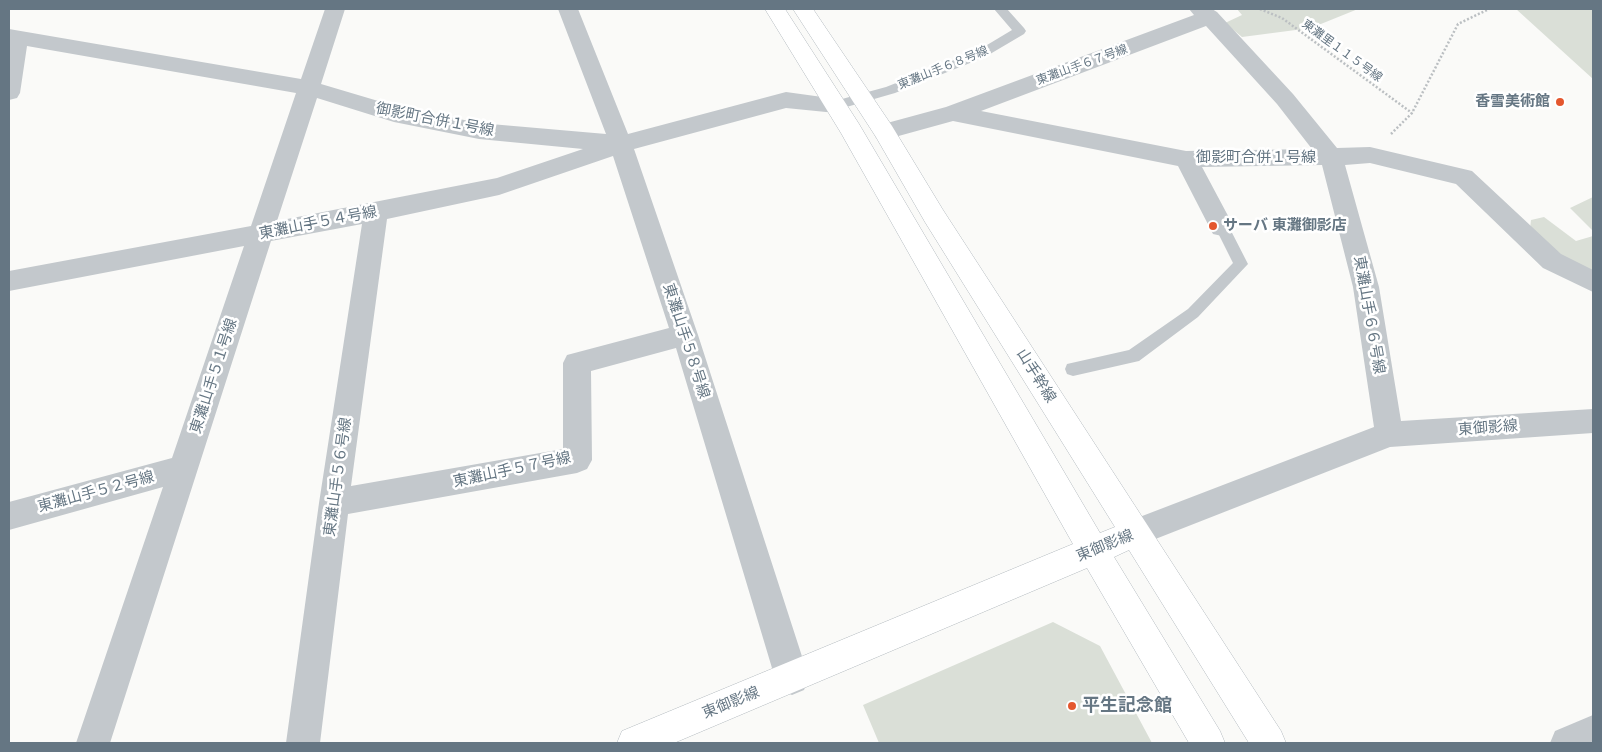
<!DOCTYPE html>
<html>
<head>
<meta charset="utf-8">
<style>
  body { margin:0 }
  #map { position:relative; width:1602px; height:752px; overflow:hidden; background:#fafaf8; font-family:"PT Sans",sans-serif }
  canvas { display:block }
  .frame { position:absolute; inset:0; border:10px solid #657683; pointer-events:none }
</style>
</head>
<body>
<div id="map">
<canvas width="1602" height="752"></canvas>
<div class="frame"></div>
</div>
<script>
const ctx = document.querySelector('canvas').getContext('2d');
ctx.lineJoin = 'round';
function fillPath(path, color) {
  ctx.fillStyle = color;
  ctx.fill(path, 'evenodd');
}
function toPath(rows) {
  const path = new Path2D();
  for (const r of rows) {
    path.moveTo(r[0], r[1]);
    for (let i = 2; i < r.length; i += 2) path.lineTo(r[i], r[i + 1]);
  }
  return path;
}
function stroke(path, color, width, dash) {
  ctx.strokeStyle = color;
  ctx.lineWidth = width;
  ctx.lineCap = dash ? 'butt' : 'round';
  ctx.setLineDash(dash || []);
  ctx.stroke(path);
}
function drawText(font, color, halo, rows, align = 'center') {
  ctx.font = font + ' "PT Sans","Noto Sans JP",sans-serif';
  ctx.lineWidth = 5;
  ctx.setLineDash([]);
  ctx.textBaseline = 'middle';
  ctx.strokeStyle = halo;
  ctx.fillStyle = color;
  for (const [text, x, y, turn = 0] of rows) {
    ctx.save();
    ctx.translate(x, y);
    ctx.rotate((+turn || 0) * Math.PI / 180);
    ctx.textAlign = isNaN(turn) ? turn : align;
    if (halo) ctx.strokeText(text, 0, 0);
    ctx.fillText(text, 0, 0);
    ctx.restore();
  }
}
fillPath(toPath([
  [1237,9,1358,9,1311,28,1242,37,1225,23,1242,15],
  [1516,9,1593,9,1593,79],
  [1593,197,1593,231,1570,208],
  [1544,217,1576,241,1593,236,1593,272,1564,258,1530,229,1531,220],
  [1053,622,1100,646,1152,743,879,743,863,705]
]), '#dadfd7');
const secondary = toPath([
  [765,9,785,9,859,124,1100,533,1115,527,925,222,876,137,793,9,813,9,892,126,943,210,1281,731,1286,743,1249,743,1129,550,1114,557,1220,731,1225,743,1189,743,1087,568,674,743,617,743,622,731,1073,544,841,133,765,9]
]);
stroke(secondary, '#b3babf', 1);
stroke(toPath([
  [1260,9,1282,18,1412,113],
  [1391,134,1412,113,1458,24,1489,9]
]), '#bbbfc2', 2.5, [2, 2]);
fillPath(toPath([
  [994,9,1007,9,1024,28,1026,31,1024,34,985,57,895,93,836,110,831,108,829,105,831,102,886,87,977,51,1012,30,994,9],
  [1222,221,1227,223,1248,264,1198,317,1139,361,1073,376,1067,374,1065,369,1067,364,1129,350,1188,309,1233,263,1215,227,1217,223,1222,221]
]), '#c3c8cc');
fillPath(toPath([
  [325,9,345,9,321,84,395,106,479,123,606,134,558,9,578,9,628,134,786,92,844,100,847,105,844,110,836,113,786,108,634,149,698,335,809,678,804,690,792,695,780,690,775,678,676,348,591,371,592,460,587,469,577,473,348,514,320,743,286,743,319,503,362,224,271,241,110,743,76,743,163,487,9,530,9,502,172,458,244,246,9,291,9,271,251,226,296,93,27,46,20,93,17,98,9,100,9,29,301,79,325,9],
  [317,98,394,122,479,139,583,149,497,178,277,221,317,98],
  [613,156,669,328,567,355,563,363,563,449,351,486,387,219,499,195,613,156],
  [1189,9,1212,9,1217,12,1293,94,1337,148,1370,147,1472,171,1561,254,1593,270,1593,292,1543,268,1456,184,1370,163,1345,165,1379,287,1401,421,1593,409,1593,433,1390,447,1135,547,1124,543,1120,533,1124,523,1374,427,1353,287,1322,165,1202,167,1234,227,1231,234,1222,236,1213,234,1178,166,953,121,884,140,876,138,873,132,876,126,946,107,1194,15,1189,9],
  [1206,26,1277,104,1312,149,1186,151,981,111,1206,26],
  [1593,715,1593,743,1550,743,1555,731,1593,715]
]), '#c3c8cc');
fillPath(secondary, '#fff');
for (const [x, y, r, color] of [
  [1560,102,5,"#e4572e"],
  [1213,226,5,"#e4572e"],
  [1072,706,5,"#e4572e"]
]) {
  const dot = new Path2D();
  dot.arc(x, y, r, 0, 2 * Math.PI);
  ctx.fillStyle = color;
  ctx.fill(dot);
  stroke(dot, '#fff', 2);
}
drawText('12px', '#657683', '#fff', [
  ["東灘里１１５号線",1342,51,36],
  ["東灘山手６７号線",1082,65,-20],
  ["東灘山手６８号線",943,68,-22]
]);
drawText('bold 15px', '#657683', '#fff', [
  ["香雪美術館",1550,102],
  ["サーバ 東灘御影店",1223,226,"left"]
], 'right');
drawText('15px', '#657683', '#fff', [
  ["御影町合併１号線",435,120,11],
  ["御影町合併１号線",1256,158],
  ["東灘山手５４号線",318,223,-11],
  ["東灘山手６６号線",1369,315,80],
  ["東灘山手５８号線",686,341,72],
  ["東灘山手５１号線",214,376,-72],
  ["山手幹線",1036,376,58],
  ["東御影線",1488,428,-4],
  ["東灘山手５７号線",512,470,-12],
  ["東灘山手５６号線",338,477,-82],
  ["東灘山手５２号線",96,492,-15],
  ["東御影線",1105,546,-22],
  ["東御影線",731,703,-22]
]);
drawText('bold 18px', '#657683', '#fff', [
  ["平生記念館",1082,706]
], 'left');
</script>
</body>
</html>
